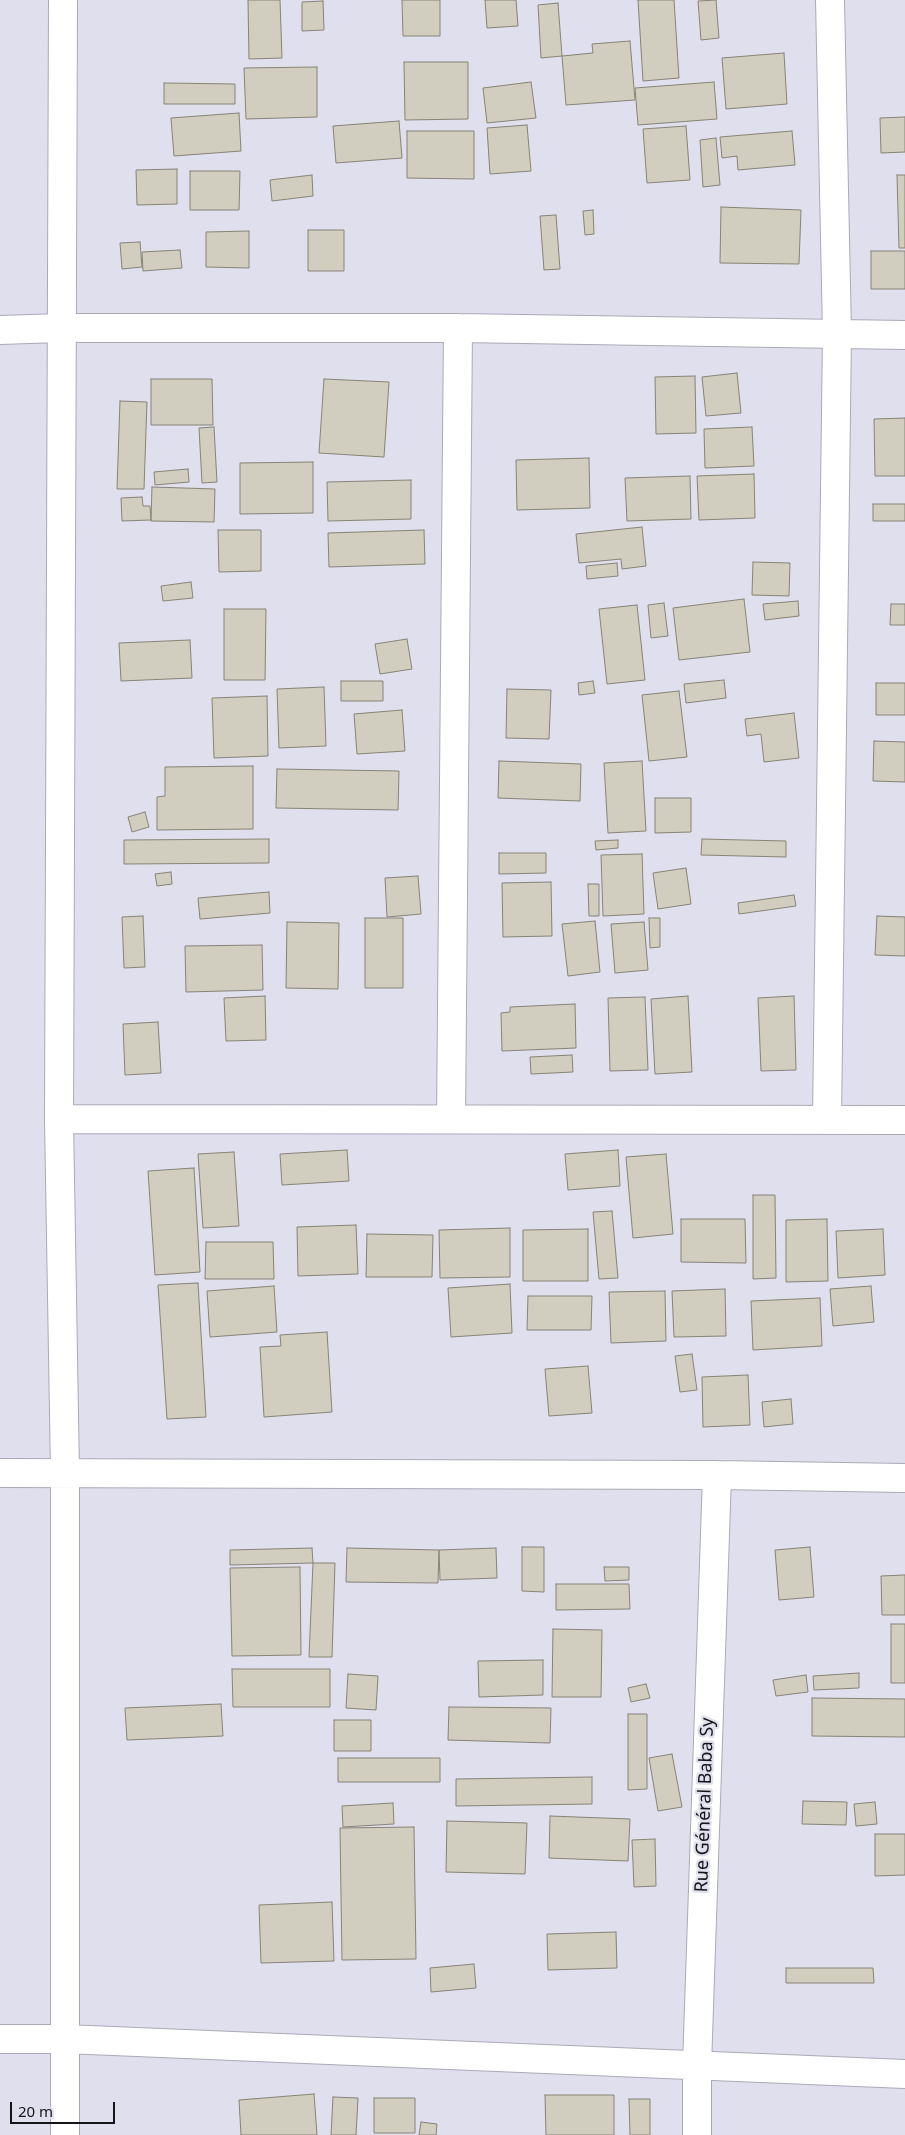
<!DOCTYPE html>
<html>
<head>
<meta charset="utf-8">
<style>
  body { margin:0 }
  #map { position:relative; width:905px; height:2135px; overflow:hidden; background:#dfdfed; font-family:"Noto Sans",sans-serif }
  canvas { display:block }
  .scale { position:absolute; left:10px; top:2102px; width:105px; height:22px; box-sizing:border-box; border:2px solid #141419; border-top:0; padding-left:6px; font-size:15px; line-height:18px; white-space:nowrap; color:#141419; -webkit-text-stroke:4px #dfdfed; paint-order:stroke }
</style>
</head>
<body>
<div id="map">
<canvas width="905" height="2135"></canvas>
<div class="scale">20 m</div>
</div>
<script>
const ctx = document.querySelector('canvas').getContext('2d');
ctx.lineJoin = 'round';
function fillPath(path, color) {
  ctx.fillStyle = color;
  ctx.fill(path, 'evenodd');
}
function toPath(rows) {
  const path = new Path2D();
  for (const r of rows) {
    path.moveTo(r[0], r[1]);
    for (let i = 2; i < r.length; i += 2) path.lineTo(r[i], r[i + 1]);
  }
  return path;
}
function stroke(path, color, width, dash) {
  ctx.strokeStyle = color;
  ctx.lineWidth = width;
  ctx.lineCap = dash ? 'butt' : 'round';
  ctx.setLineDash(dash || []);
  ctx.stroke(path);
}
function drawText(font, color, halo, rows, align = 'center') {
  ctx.font = font + ' "Noto Sans",sans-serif';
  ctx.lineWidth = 4.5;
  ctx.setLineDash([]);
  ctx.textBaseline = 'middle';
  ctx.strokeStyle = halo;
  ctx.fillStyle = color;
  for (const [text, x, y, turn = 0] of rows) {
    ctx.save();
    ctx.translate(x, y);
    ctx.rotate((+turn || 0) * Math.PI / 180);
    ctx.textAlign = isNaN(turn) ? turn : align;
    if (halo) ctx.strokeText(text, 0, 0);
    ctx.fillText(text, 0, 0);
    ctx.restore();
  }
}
const building = toPath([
  [248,0,280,0,282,58,249,59,248,0],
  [402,0,440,0,440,36,403,36,402,0],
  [485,0,516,0,518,26,487,28,485,0],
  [638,0,674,0,679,78,643,81,638,0],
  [716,0,719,38,701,40,698,1,716,0],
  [323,1,324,30,302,31,302,2,323,1],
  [558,3,562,56,541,58,538,5,558,3],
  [630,41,635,100,566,105,562,56,593,53,592,44,630,41],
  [784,53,787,104,726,109,722,58,784,53],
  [404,62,468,62,468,119,405,120,404,62],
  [317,67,317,117,246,119,244,68,317,67],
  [531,82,536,118,487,123,483,88,531,82],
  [714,82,717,119,638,125,635,88,714,82],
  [164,83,235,84,235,104,164,104,164,83],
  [239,113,241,151,174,156,171,118,239,113],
  [905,117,905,152,881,153,880,118,905,117],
  [399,121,402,158,336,163,333,126,399,121],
  [527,125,531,171,490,174,487,128,527,125],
  [686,126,690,180,647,183,643,129,686,126],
  [407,131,474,131,474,179,407,178,407,131],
  [792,131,795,165,738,170,737,156,722,158,720,137,792,131],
  [716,138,720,185,703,187,700,140,716,138],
  [177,169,177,204,137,205,136,170,177,169],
  [190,171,240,171,239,210,190,210,190,171],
  [312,175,313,196,272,201,270,180,312,175],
  [897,175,905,175,905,248,899,248,897,175],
  [721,207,801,210,799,264,720,263,721,207],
  [593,210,594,234,585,235,583,211,593,210],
  [556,215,560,269,544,270,540,216,556,215],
  [308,230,344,230,344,271,308,271,308,230],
  [249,231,249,268,206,267,206,232,249,231],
  [140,242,142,267,122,269,120,243,140,242],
  [180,250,182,268,143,271,142,252,180,250],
  [871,251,905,251,905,289,871,289,871,251],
  [737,373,741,413,706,416,702,377,737,373],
  [695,376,696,433,656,434,655,377,695,376],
  [151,379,212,379,213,425,151,425,151,379],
  [324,379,389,382,384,457,319,453,324,379],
  [120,401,147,402,144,489,117,489,120,401],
  [905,418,905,476,875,476,874,419,905,418],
  [214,427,217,482,202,483,199,428,214,427],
  [752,427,754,466,705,468,704,429,752,427],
  [589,458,590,508,517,510,516,460,589,458],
  [313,462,313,513,240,514,240,463,313,462],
  [188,469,189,482,155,485,154,472,188,469],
  [754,474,755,518,699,520,697,476,754,474],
  [690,476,691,519,627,521,625,478,690,476],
  [411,480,411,519,328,521,327,482,411,480],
  [152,487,215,489,214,522,151,521,152,487],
  [142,497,143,506,150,506,151,520,122,521,121,498,142,497],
  [873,504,905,504,905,521,873,521,873,504],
  [642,527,646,566,622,569,621,559,579,563,576,534,642,527],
  [218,530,261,530,261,571,219,572,218,530],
  [424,530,425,564,329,567,328,533,424,530],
  [753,562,790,563,789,596,752,595,753,562],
  [617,563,618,576,587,579,586,566,617,563],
  [191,582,193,598,163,601,161,586,191,582],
  [744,599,750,652,679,660,673,608,744,599],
  [798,601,799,616,765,620,763,604,798,601],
  [664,603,668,636,651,638,648,605,664,603],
  [891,604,905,604,905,625,890,625,891,604],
  [637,605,645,680,607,684,599,609,637,605],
  [224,609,266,609,265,680,224,680,224,609],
  [407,639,412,669,380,674,375,644,407,639],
  [190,640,192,678,121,681,119,643,190,640],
  [724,680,726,698,686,703,684,684,724,680],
  [341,681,383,681,383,701,341,701,341,681],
  [593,681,595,693,579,695,578,683,593,681],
  [876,683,905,683,905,715,876,715,876,683],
  [324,687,326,746,279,748,277,689,324,687],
  [507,689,551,690,549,739,506,738,507,689],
  [679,691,687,757,649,761,642,695,679,691],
  [267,696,268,756,214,758,212,698,267,696],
  [402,710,405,751,357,754,354,714,402,710],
  [794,713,799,758,764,762,761,734,747,736,745,719,794,713],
  [874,741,905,742,905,782,873,781,874,741],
  [499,761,581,764,580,801,498,798,499,761],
  [642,761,646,831,608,833,604,763,642,761],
  [253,766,253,829,157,830,157,797,165,796,165,767,253,766],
  [277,769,399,771,398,810,276,808,277,769],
  [655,798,691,798,691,832,655,833,655,798],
  [145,812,149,827,132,832,128,817,145,812],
  [269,839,269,863,124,864,124,840,269,839],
  [702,839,786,841,786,857,701,855,702,839],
  [618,840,618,848,596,850,595,841,618,840],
  [499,853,546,853,546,873,499,874,499,853],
  [642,854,644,914,603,916,601,855,642,854],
  [686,868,691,904,658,909,653,873,686,868],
  [171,872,172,884,157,886,155,874,171,872],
  [418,876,421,914,387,917,385,878,418,876],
  [551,882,552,936,503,937,502,883,551,882],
  [588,884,599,884,599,916,589,916,588,884],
  [269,892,270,913,200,919,198,898,269,892],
  [794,895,796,906,739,914,738,903,794,895],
  [143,916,145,967,124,968,122,917,143,916],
  [877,916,905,917,905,956,875,955,877,916],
  [365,918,403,918,403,988,365,988,365,918],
  [649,918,660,918,660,947,650,948,649,918],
  [595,921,600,972,568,976,562,924,595,921],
  [287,922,339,923,338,989,286,988,287,922],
  [644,922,648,970,615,973,611,924,644,922],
  [262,945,263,990,186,992,185,946,262,945],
  [265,996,266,1040,226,1041,224,998,265,996],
  [688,996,692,1072,655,1074,651,999,688,996],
  [794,996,796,1070,761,1071,758,998,794,996],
  [645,997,648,1070,610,1071,608,998,645,997],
  [575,1004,576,1048,502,1051,501,1013,510,1012,510,1007,575,1004],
  [158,1022,161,1073,125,1075,123,1024,158,1022],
  [572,1055,573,1072,531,1074,530,1057,572,1055],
  [347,1150,349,1181,282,1185,280,1154,347,1150],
  [618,1150,620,1186,568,1190,565,1154,618,1150],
  [234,1152,239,1226,203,1228,198,1154,234,1152],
  [666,1154,673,1234,633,1238,626,1157,666,1154],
  [194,1168,200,1272,155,1275,148,1171,194,1168],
  [753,1195,775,1195,776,1278,753,1279,753,1195],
  [612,1211,618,1278,599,1279,593,1212,612,1211],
  [681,1219,745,1219,746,1263,681,1262,681,1219],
  [827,1219,828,1281,786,1282,786,1220,827,1219],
  [356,1225,358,1274,298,1276,297,1227,356,1225],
  [510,1228,510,1277,440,1278,439,1230,510,1228],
  [588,1229,588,1281,523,1281,523,1230,588,1229],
  [883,1229,885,1275,838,1278,836,1231,883,1229],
  [367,1234,433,1235,432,1277,366,1277,367,1234],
  [206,1242,273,1242,274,1279,205,1279,206,1242],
  [198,1283,206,1417,167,1419,158,1285,198,1283],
  [510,1284,512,1333,451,1337,448,1288,510,1284],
  [274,1286,277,1332,210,1337,207,1291,274,1286],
  [871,1286,874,1322,833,1326,830,1289,871,1286],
  [725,1289,726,1336,674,1337,672,1291,725,1289],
  [665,1291,666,1341,611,1343,609,1292,665,1291],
  [528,1296,592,1296,591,1330,527,1330,528,1296],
  [820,1298,822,1346,753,1350,751,1301,820,1298],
  [327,1332,332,1412,264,1417,260,1347,281,1346,280,1335,327,1332],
  [692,1354,697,1390,680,1392,675,1356,692,1354],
  [588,1366,592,1413,549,1416,545,1369,588,1366],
  [748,1375,750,1425,703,1427,702,1377,748,1375],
  [791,1399,793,1424,764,1427,762,1402,791,1399],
  [522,1547,544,1547,544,1592,522,1591,522,1547],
  [810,1547,814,1597,779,1600,775,1550,810,1547],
  [312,1548,313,1563,230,1565,230,1550,312,1548],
  [347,1548,439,1550,438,1583,346,1582,347,1548],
  [496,1548,497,1578,440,1580,439,1550,496,1548],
  [313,1563,335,1563,332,1657,309,1657,313,1563],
  [300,1567,301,1655,232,1656,230,1568,300,1567],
  [604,1567,629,1567,629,1580,605,1581,604,1567],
  [905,1575,905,1615,882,1615,881,1576,905,1575],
  [556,1584,629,1584,630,1609,556,1610,556,1584],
  [891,1624,905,1624,905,1683,891,1683,891,1624],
  [553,1629,602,1630,601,1697,552,1697,553,1629],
  [543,1660,543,1695,479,1697,478,1661,543,1660],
  [232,1669,330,1669,330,1707,233,1707,232,1669],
  [859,1673,859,1688,814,1690,813,1676,859,1673],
  [348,1674,378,1676,376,1710,346,1708,348,1674],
  [806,1675,808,1692,776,1696,773,1680,806,1675],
  [646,1684,650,1698,631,1702,628,1688,646,1684],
  [812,1698,905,1699,905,1737,812,1736,812,1698],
  [221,1704,223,1736,127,1740,125,1708,221,1704],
  [449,1707,551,1708,550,1743,448,1740,449,1707],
  [628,1714,647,1714,647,1789,628,1790,628,1714],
  [334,1720,371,1720,371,1751,334,1751,334,1720],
  [672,1754,682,1807,658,1811,649,1758,672,1754],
  [338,1758,440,1758,440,1782,338,1782,338,1758],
  [592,1777,592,1804,456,1806,456,1779,592,1777],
  [803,1801,847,1802,846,1825,802,1824,803,1801],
  [875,1802,877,1824,856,1826,854,1804,875,1802],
  [393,1803,394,1824,343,1827,342,1806,393,1803],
  [550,1816,630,1819,628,1861,549,1858,550,1816],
  [447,1821,527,1823,525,1874,446,1872,447,1821],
  [414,1827,416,1959,342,1960,340,1828,414,1827],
  [875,1834,905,1834,905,1875,875,1876,875,1834],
  [655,1839,656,1886,634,1887,632,1840,655,1839],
  [332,1902,334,1961,261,1963,259,1905,332,1902],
  [616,1932,617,1968,548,1970,547,1934,616,1932],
  [474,1964,476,1988,431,1992,430,1968,474,1964],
  [786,1968,873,1968,874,1983,786,1983,786,1968],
  [314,2094,317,2135,241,2135,239,2100,314,2094],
  [545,2095,614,2095,614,2135,546,2135,545,2095],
  [333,2097,358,2098,356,2135,331,2135,333,2097],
  [374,2098,415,2098,415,2133,374,2133,374,2098],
  [629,2099,650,2099,650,2135,630,2135,629,2099],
  [421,2122,437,2124,436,2135,419,2135,421,2122]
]);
fillPath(building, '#d1cdbf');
stroke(building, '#878376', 1);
const street = toPath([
  [63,0,59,1119,65,1473,65,2135],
  [0,330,60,328,458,328,905,335],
  [59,1119,905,1120],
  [451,1119,458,328],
  [827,1120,837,333,830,0],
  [0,1473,717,1475,905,1478],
  [0,2039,65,2039,905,2074],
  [697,2135,697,2066,717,1475]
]);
stroke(street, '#aaaab8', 30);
stroke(street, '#fff', 28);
drawText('18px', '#141419', '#dfdfed', [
  ["Rue Général Baba Sy",705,1805,-88]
]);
</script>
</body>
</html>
